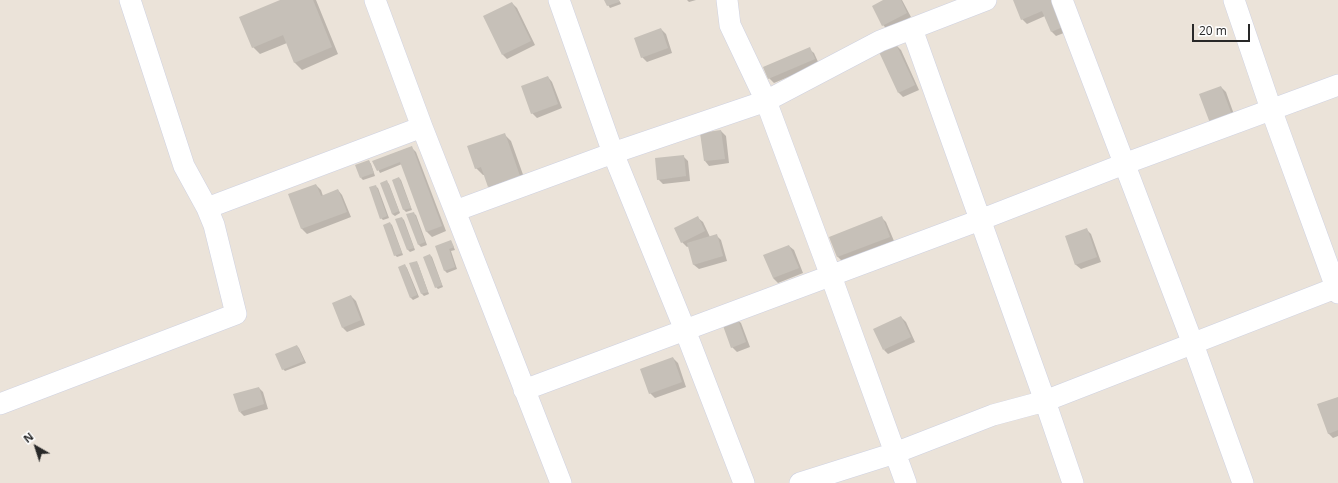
<!DOCTYPE html>
<html>
<head>
<meta charset="utf-8">
<style>
  body { margin:0 }
  #map { position:relative; width:1338px; height:483px; overflow:hidden; background:#ebe3d9; font-family:"Open Sans",sans-serif }
  canvas { display:block }
  .north { position:absolute; left:16px; top:427px; width:40px; height:40px; -webkit-text-stroke:3px #fff; paint-order:stroke; rotate:321deg; font-size:11px; font-weight:700; line-height:16px; text-align:center; color:#282828 }
  .north::after { content:''; display:block; margin:auto; width:14px; height:18px; background:#282828; clip-path:polygon(50% 0,100% 100%,50% 72%,0 100%) }
  .scale { position:absolute; left:1192px; top:24px; width:58px; height:18px; box-sizing:border-box; border:2px solid #282828; border-top:0; padding-left:5px; font-size:12px; line-height:14px; white-space:nowrap; color:#282828; -webkit-text-stroke:3px #fff; paint-order:stroke }
</style>
</head>
<body>
<div id="map">
<canvas width="1338" height="483"></canvas>
<div class="north">N</div>
<div class="scale">20 m</div>
</div>
<script>
const ctx = document.querySelector('canvas').getContext('2d');
ctx.lineJoin = 'round';
function fillPath(path, color) {
  ctx.fillStyle = color;
  ctx.fill(path, 'evenodd');
}
function toPath(rows) {
  const path = new Path2D();
  for (const r of rows) {
    path.moveTo(r[0], r[1]);
    for (let i = 2; i < r.length; i += 2) path.lineTo(r[i], r[i + 1]);
  }
  return path;
}
function stroke(path, color, width, dash) {
  ctx.strokeStyle = color;
  ctx.lineWidth = width;
  ctx.lineCap = dash ? 'butt' : 'round';
  ctx.setLineDash(dash || []);
  ctx.stroke(path);
}
fillPath(toPath([
  [283,0,316,0,338,54,302,70,295,63,287,43,260,54,253,47],
  [605,0,619,0,621,4,610,8],
  [687,0,696,0,689,2],
  [885,0,902,0,911,17,888,30,883,25],
  [1014,0,1056,0,1069,31,1056,36,1052,32,1045,16,1027,24,1022,19],
  [512,3,517,8,535,45,507,59,503,55],
  [661,29,666,34,672,53,647,62,642,57],
  [896,45,901,50,919,90,903,97,899,93],
  [809,49,814,53,819,64,774,83,769,78],
  [548,77,552,82,562,108,537,118,532,113],
  [1221,87,1226,92,1236,120,1216,128],
  [721,131,726,136,729,163,709,166,705,161,701,133],
  [504,134,511,141,526,183,496,194,489,187,485,175,483,175,476,168],
  [411,147,416,152,446,231,432,237,427,232,402,164,380,173,374,161],
  [683,156,688,161,690,181,663,184,658,179],
  [369,161,371,164,375,176,363,180,361,178],
  [399,178,401,180,412,210,406,212,404,210,393,180],
  [387,182,389,184,400,213,395,216,392,214],
  [316,185,321,190,323,196,338,190,342,195,351,217,307,234,302,229,289,195],
  [375,186,378,188,389,218,383,220,381,218],
  [413,213,416,215,427,245,421,247,419,245,408,215],
  [402,218,404,220,415,250,410,252,408,250],
  [698,218,703,222,710,237,716,235,721,240,727,261,699,269,694,265,689,246,687,247,682,242],
  [882,218,886,222,894,241,842,261,837,256],
  [390,223,392,225,403,255,397,257,395,255],
  [1086,229,1091,234,1101,262,1081,269,1076,265,1066,237],
  [451,241,455,250,451,251,457,269,447,273,445,271,436,247],
  [789,246,794,250,803,273,778,283,773,278],
  [430,255,432,257,443,287,438,289,436,287],
  [416,262,418,264,429,294,424,296,422,294],
  [405,265,407,268,419,297,413,300,411,298],
  [351,296,356,301,365,325,347,332,343,328],
  [901,317,906,322,915,342,888,354,884,350],
  [736,319,741,323,750,347,737,352,732,347],
  [297,346,299,348,306,363,285,371,283,369],
  [673,358,678,363,686,387,655,398,650,393],
  [259,388,263,392,268,409,244,416,240,412],
  [1338,398,1338,436,1333,438,1328,433]
]), '#0003');
fillPath(toPath([
  [280,0,313,0,332,47,294,63,283,35,252,48,239,17],
  [604,0,619,0,619,2,607,6],
  [883,0,901,0,907,13,882,26,872,6],
  [1013,0,1054,0,1065,26,1051,32,1042,11,1021,20],
  [512,2,531,41,502,55,483,16],
  [661,28,668,48,641,58,634,38],
  [896,44,915,85,898,93,879,52],
  [810,47,815,59,768,79,763,67],
  [548,76,558,104,531,114,521,86],
  [1221,86,1232,115,1210,123,1199,94],
  [721,130,725,159,704,161,700,133],
  [505,133,520,176,488,187,481,167,475,169,467,146],
  [412,146,442,226,426,232,400,162,377,171,372,161],
  [684,155,686,176,657,180,655,158],
  [369,160,374,173,360,178,355,165],
  [399,177,411,208,403,210,392,180],
  [387,180,399,211,392,214,380,183],
  [316,184,321,196,338,189,347,212,301,229,288,194],
  [376,185,387,216,380,219,369,187],
  [414,212,425,242,418,245,406,214],
  [698,216,705,231,681,243,674,228],
  [882,216,890,237,837,257,829,237],
  [402,217,414,248,407,250,395,219],
  [390,222,402,253,394,256,383,225],
  [1087,228,1097,257,1075,265,1065,236],
  [717,234,723,256,693,265,687,243],
  [451,240,454,247,449,249,455,267,444,271,435,246],
  [789,245,799,268,773,278,763,255],
  [430,254,442,285,435,288,423,257],
  [417,261,428,292,421,294,409,263],
  [405,264,417,295,410,298,398,267],
  [351,295,361,320,342,328,332,303],
  [901,316,911,337,883,350,873,329],
  [737,317,746,342,731,348,722,323],
  [297,345,304,361,282,370,275,354],
  [673,357,682,382,649,394,640,369],
  [259,387,264,404,239,412,233,394],
  [1338,397,1338,430,1328,434,1317,404]
]), '#c6c0b8');
const minor = toPath([
  [375,0,422,127,455,211,613,153,685,330,744,483],
  [559,0,613,153,766,101,880,41,986,0],
  [727,0,730,25,766,101,831,276,906,483],
  [1062,0,1193,344,1243,483],
  [1234,0,1271,109,1338,293],
  [912,29,1045,401,1073,483],
  [207,208,422,127],
  [455,211,561,483],
  [524,390,980,220,1124,164,1338,85],
  [0,404,236,314,214,225,207,208,184,166,130,0],
  [800,483,895,453,993,415,1045,401,1338,287]
]);
stroke(minor, '#ced1e1', 22);
stroke(minor, '#fff', 21);
</script>
</body>
</html>
